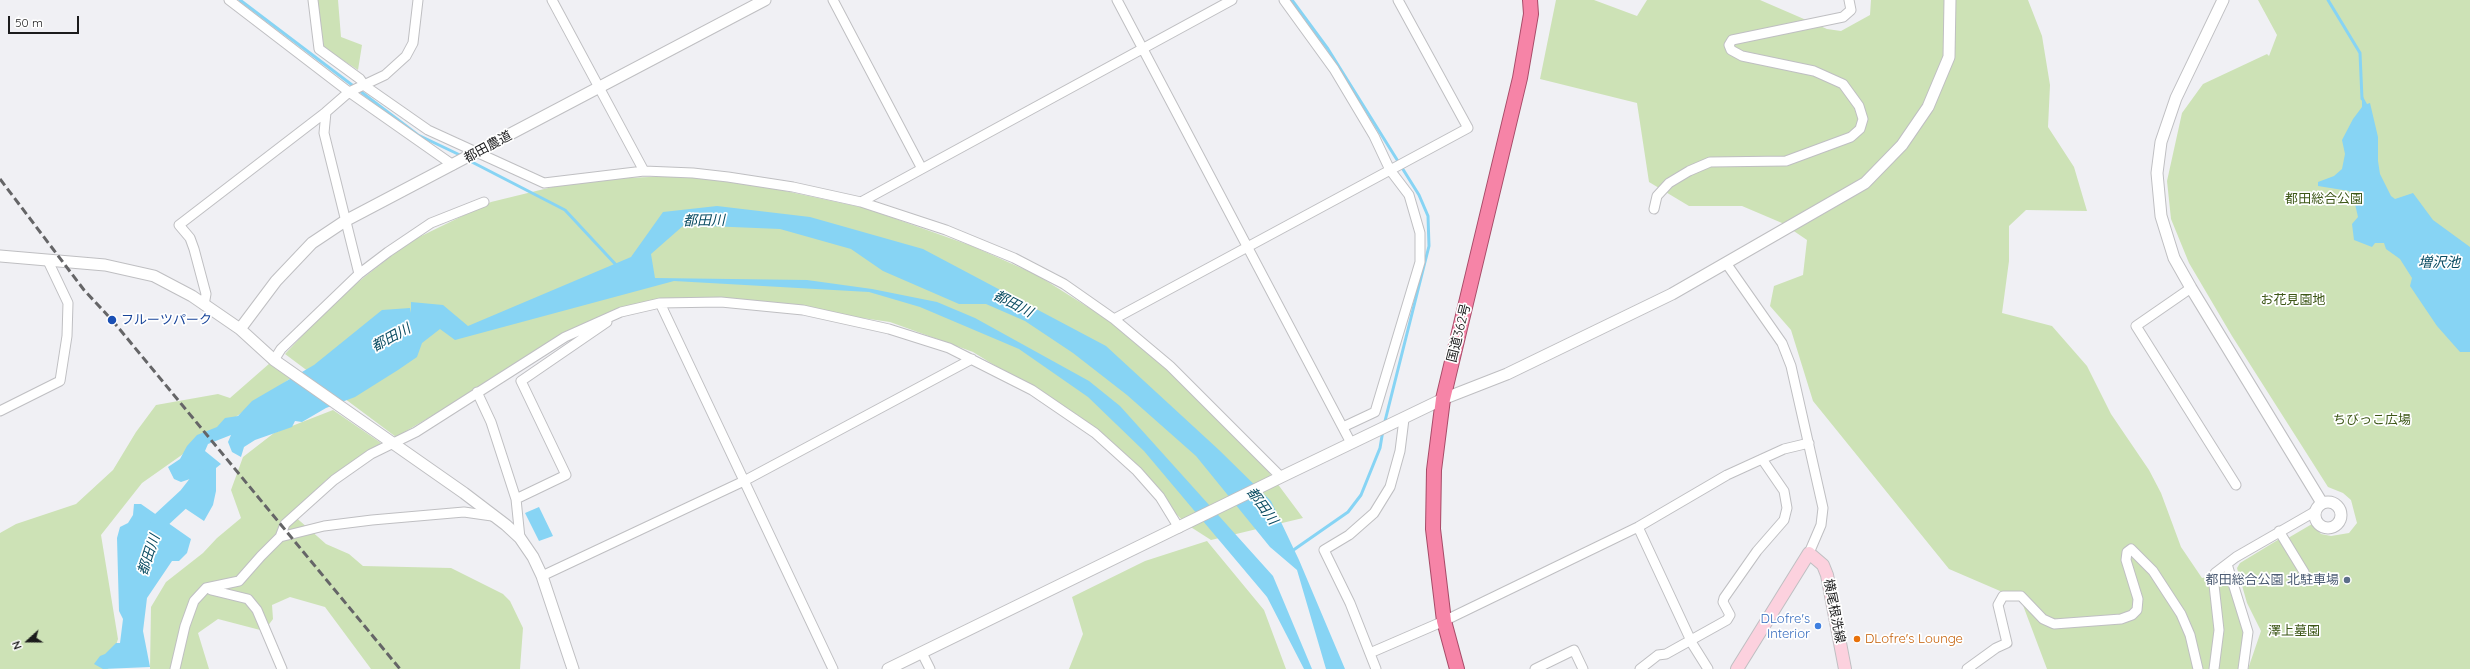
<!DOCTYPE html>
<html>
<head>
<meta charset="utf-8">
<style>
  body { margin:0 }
  #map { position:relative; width:2470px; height:669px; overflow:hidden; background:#f0f0f4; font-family:Quicksand,sans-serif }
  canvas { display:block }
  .north { position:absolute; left:8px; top:621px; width:40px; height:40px; -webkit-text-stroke:3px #fff; paint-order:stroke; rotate:249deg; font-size:11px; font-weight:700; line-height:16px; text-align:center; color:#1b1b1c }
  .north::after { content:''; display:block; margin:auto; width:14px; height:18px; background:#1b1b1c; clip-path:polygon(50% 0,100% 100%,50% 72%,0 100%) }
  .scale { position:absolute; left:8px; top:16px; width:71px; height:18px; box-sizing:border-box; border:2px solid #1b1b1c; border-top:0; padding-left:5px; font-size:12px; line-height:14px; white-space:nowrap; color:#1b1b1c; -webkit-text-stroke:3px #fff; paint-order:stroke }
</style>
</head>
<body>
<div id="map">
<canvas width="2470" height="669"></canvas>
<div class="north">N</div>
<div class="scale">50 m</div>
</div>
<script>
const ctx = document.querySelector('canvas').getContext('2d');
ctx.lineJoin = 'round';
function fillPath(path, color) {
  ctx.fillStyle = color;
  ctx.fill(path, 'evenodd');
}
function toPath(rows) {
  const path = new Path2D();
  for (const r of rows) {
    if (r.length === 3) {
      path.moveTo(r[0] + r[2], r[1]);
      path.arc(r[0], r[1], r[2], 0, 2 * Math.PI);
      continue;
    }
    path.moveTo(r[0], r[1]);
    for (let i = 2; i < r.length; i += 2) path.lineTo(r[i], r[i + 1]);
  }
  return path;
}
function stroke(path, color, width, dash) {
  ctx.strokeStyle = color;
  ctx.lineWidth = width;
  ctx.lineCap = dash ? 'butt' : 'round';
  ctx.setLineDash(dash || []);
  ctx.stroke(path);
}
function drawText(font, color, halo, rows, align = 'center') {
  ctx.font = font + ' Quicksand,"Noto Sans JP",sans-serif';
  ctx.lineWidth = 3.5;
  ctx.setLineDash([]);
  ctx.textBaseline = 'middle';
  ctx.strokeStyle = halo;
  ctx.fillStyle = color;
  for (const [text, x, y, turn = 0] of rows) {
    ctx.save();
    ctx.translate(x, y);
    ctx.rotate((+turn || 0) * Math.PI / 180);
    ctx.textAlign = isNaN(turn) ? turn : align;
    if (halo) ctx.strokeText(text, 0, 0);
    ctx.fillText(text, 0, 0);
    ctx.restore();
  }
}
fillPath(toPath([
  [314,0,338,0,341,37,362,45,358,70,321,46],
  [1556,0,1594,0,1637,16,1647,0,1760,0,1827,29,1841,31,1870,15,1871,0,2028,0,2042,36,2050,85,2048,127,2074,167,2087,211,2026,210,2009,226,2009,261,2002,313,2052,326,2087,366,2111,414,2149,470,2161,493,2181,547,2202,578,2227,574,2244,632,2238,669,2047,669,2021,600,1949,569,1813,401,1791,330,1770,306,1774,286,1803,275,1807,240,1782,223,1742,206,1689,206,1649,182,1637,103,1540,79],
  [2258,0,2470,0,2470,669,2248,669,2261,631,2247,603,2237,568,2240,563,2281,538,2283,541,2312,524,2321,534,2331,536,2349,533,2357,523,2351,500,2343,493,2328,487,2232,336,2189,263,2171,219,2167,181,2182,113,2203,84,2267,54,2269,56,2277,35],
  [672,176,743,182,865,208,972,246,1037,275,1121,328,1211,410,1268,471,1303,518,1211,540,1186,524,1086,422,973,352,890,322,785,307,731,302,633,308,605,314,396,437,285,354,339,297,409,242,491,202,581,180],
  [270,363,291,378,142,483,101,535,118,639,108,669,0,669,0,533,16,524,76,504,113,470,136,432,156,405,218,394,230,398],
  [333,410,381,443,325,481,292,514,326,544,349,554,363,566,451,568,503,594,510,601,523,628,520,669,371,669,325,607,290,597,272,605,273,619,264,631,218,619,198,633,209,669,150,669,151,607,166,582,203,553,217,538,241,518,231,490,243,457,274,433],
  [1207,541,1264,610,1286,669,1069,669,1083,634,1072,597,1145,561]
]), '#cde2b6');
fillPath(toPath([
  [2362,95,2367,104,2370,103,2378,137,2378,161,2380,174,2391,196,2395,199,2413,193,2433,220,2470,247,2470,352,2460,352,2437,326,2410,286,2412,278,2400,259,2386,249,2384,243,2375,243,2372,247,2354,240,2352,224,2358,217,2355,204,2349,191,2318,186,2318,182,2334,176,2342,169,2345,154,2342,140,2353,119,2362,107],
  [717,206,810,217,923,249,1106,346,1219,450,1271,501,1299,560,1345,669,1326,669,1297,570,1270,547,1196,456,1127,395,1073,353,1025,321,986,304,959,304,883,271,851,249,780,229,684,225,651,254,655,278,807,280,872,289,937,302,975,318,1089,381,1120,406,1273,576,1312,669,1304,669,1267,597,1144,451,1088,397,1019,349,920,307,869,292,674,281,455,340,440,329,422,343,417,357,398,370,355,397,326,408,302,422,295,421,292,427,255,440,244,447,241,457,232,452,228,442,231,435,208,444,205,451,221,464,216,468,216,491,213,505,204,521,183,507,193,484,190,479,181,482,174,479,168,467,180,459,187,446,197,435,217,427,225,418,238,416,252,401,314,365,382,310,410,308,411,313,411,302,443,305,468,326,631,257,663,212],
  [134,504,141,504,191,539,187,553,179,561,172,561,147,598,143,631,150,667,103,669,94,664,100,656,105,654,116,643,120,643,123,619,119,611,117,538,120,527,128,523,133,515],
  [539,507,553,536,539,541,525,513]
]), '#87d4f4');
stroke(toPath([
  [240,0,418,135,462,156],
  [1292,0,1328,49,1419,195,1428,216,1429,246,1384,425],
  [2328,0,2360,53,2362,99],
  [468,160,565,210,618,267],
  [1292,551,1348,512,1361,495,1380,448,1383,430]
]), '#87d4f4', 3);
stroke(toPath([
  [153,540,160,521,187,496,201,478]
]), '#87d4f4', 17);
const minor = toPath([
  [229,0,349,92,453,165],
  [313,0,319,49,360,79,365,86,428,130,544,183,644,171,693,173,728,177,793,187,861,202,946,230,1014,258,1064,284,1114,319,1170,366,1281,477],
  [552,0,644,171],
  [833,0,921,167],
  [1117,0,1351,443],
  [1284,0,1334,69,1374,136,1390,170,1409,195,1420,233,1420,262,1375,412,1343,427],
  [861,202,1232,0],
  [1654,209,1657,196,1669,183,1689,171,1710,162,1786,161,1851,137,1860,129,1863,119,1859,106,1843,84,1814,71,1742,56,1731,50,1729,45,1732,40,1843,17,1851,10,1849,0],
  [1726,263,1782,343,1791,366,1823,508,1821,525,1809,553],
  [359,274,324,133,326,112,349,92,385,75,406,56,413,43,418,0],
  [2191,288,2136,326,2236,485],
  [660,303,833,669],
  [204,305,206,294,194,249,190,238,179,225,326,112],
  [1114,319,1468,128,1398,0],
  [274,360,281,349,359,274,388,252,431,223,484,202],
  [477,392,491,422,516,499,520,538],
  [0,411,60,381,67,336,68,303,48,261],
  [516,499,566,475,521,381,607,322],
  [1638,527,1693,645,1708,669],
  [2279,531,2304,572],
  [280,537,324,526,372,520,464,512,492,516],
  [2227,564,2248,632,2243,669],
  [542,576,744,481,972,359],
  [211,590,248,599,257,610,282,669],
  [922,653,930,669],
  [1370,653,1444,621,1638,527,1727,475,1784,449,1809,443],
  [175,669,185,626,194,601,206,588,239,581,261,556,280,537,285,524,334,480,371,454,416,432,565,337,621,312,660,303,721,302,803,310,889,329,949,348,1032,390,1095,433,1137,471,1160,497,1179,528],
  [1376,669,1350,603,1324,550,1349,535,1374,513,1390,487,1400,451,1404,419],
  [1535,669,1574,650,1583,669],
  [1640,669,1658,655,1666,654,1727,620,1730,615,1723,602,1724,598,1757,551,1784,520,1787,508,1784,491,1762,459],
  [1967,669,1996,648,2007,643,1998,605,2003,596,2021,596,2043,619,2054,624,2121,619,2132,615,2137,610,2138,599,2126,560,2127,552,2131,549,2153,571,2181,614,2190,635,2198,669],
  [2214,669,2219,630,2214,585,2215,573,2236,557,2316,511]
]);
const tertiary = toPath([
  [2223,0,2176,98,2161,142,2157,173,2161,216,2174,258,2191,288,2322,503],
  [0,256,105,265,154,276,192,296,240,329,274,360,464,493,506,525,520,538,533,557,542,576,573,669],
  [240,329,276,281,312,243,345,221,765,0],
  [2328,515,13],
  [888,669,1281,477,1443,399,1507,374,1672,294,1865,183,1902,145,1928,107,1949,57,1950,0]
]);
const secondary = toPath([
  [1737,669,1809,553,1823,565,1827,575,1845,669]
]);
const trunk = toPath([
  [1457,669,1444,621,1433,529,1434,470,1443,399,1520,78,1531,14,1530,0]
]);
stroke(minor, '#bfbfc2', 11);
stroke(tertiary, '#bfbfc2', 13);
stroke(secondary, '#bfbfc2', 14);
stroke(trunk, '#a84b68', 16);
stroke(minor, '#fff', 9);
stroke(tertiary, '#fff', 11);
stroke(secondary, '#fcd1de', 12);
stroke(trunk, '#f684a7', 14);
stroke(toPath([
  [0,179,84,290,112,320,400,669]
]), '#656567', 3, [8, 4]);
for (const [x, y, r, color] of [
  [112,320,5,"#1a4fb4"],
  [2347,580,4,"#5c6f8a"],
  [1818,626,4,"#3f7fe0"],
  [1857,639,4,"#e8710a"]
]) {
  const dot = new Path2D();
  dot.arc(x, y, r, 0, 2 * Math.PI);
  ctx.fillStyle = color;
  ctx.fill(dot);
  stroke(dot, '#fff', 1.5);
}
drawText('13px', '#1b1b1c', '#fff', [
  ["都田農道",488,147,-28],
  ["国道362号",1459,333,-76],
  ["横尾根洗線",1834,611,79]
]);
drawText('13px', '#3d5717', '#fff', [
  ["都田総合公園",2324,199],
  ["お花見園地",2293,300],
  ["ちびっこ広場",2372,420],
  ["澤上墓園",2294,631]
]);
drawText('13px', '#164399', '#fff', [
  ["フルーツパーク",121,320]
], 'left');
drawText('13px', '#4e5e75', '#fff', [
  ["都田総合公園 北駐車場",2339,580]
], 'right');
drawText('13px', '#366cbe', '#fff', [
  ["DLofre's",1810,619],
  ["Interior",1810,634]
], 'right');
drawText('13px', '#c56008', '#fff', [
  ["DLofre's Lounge",1865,639]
], 'left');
drawText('italic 14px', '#0a4c62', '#fff', [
  ["都田川",704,221,-1],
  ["増沢池",2439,263],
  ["都田川",1013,304,27],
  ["都田川",391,338,-29],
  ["都田川",1262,506,54],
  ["都田川",149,555,-72]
]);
</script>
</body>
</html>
